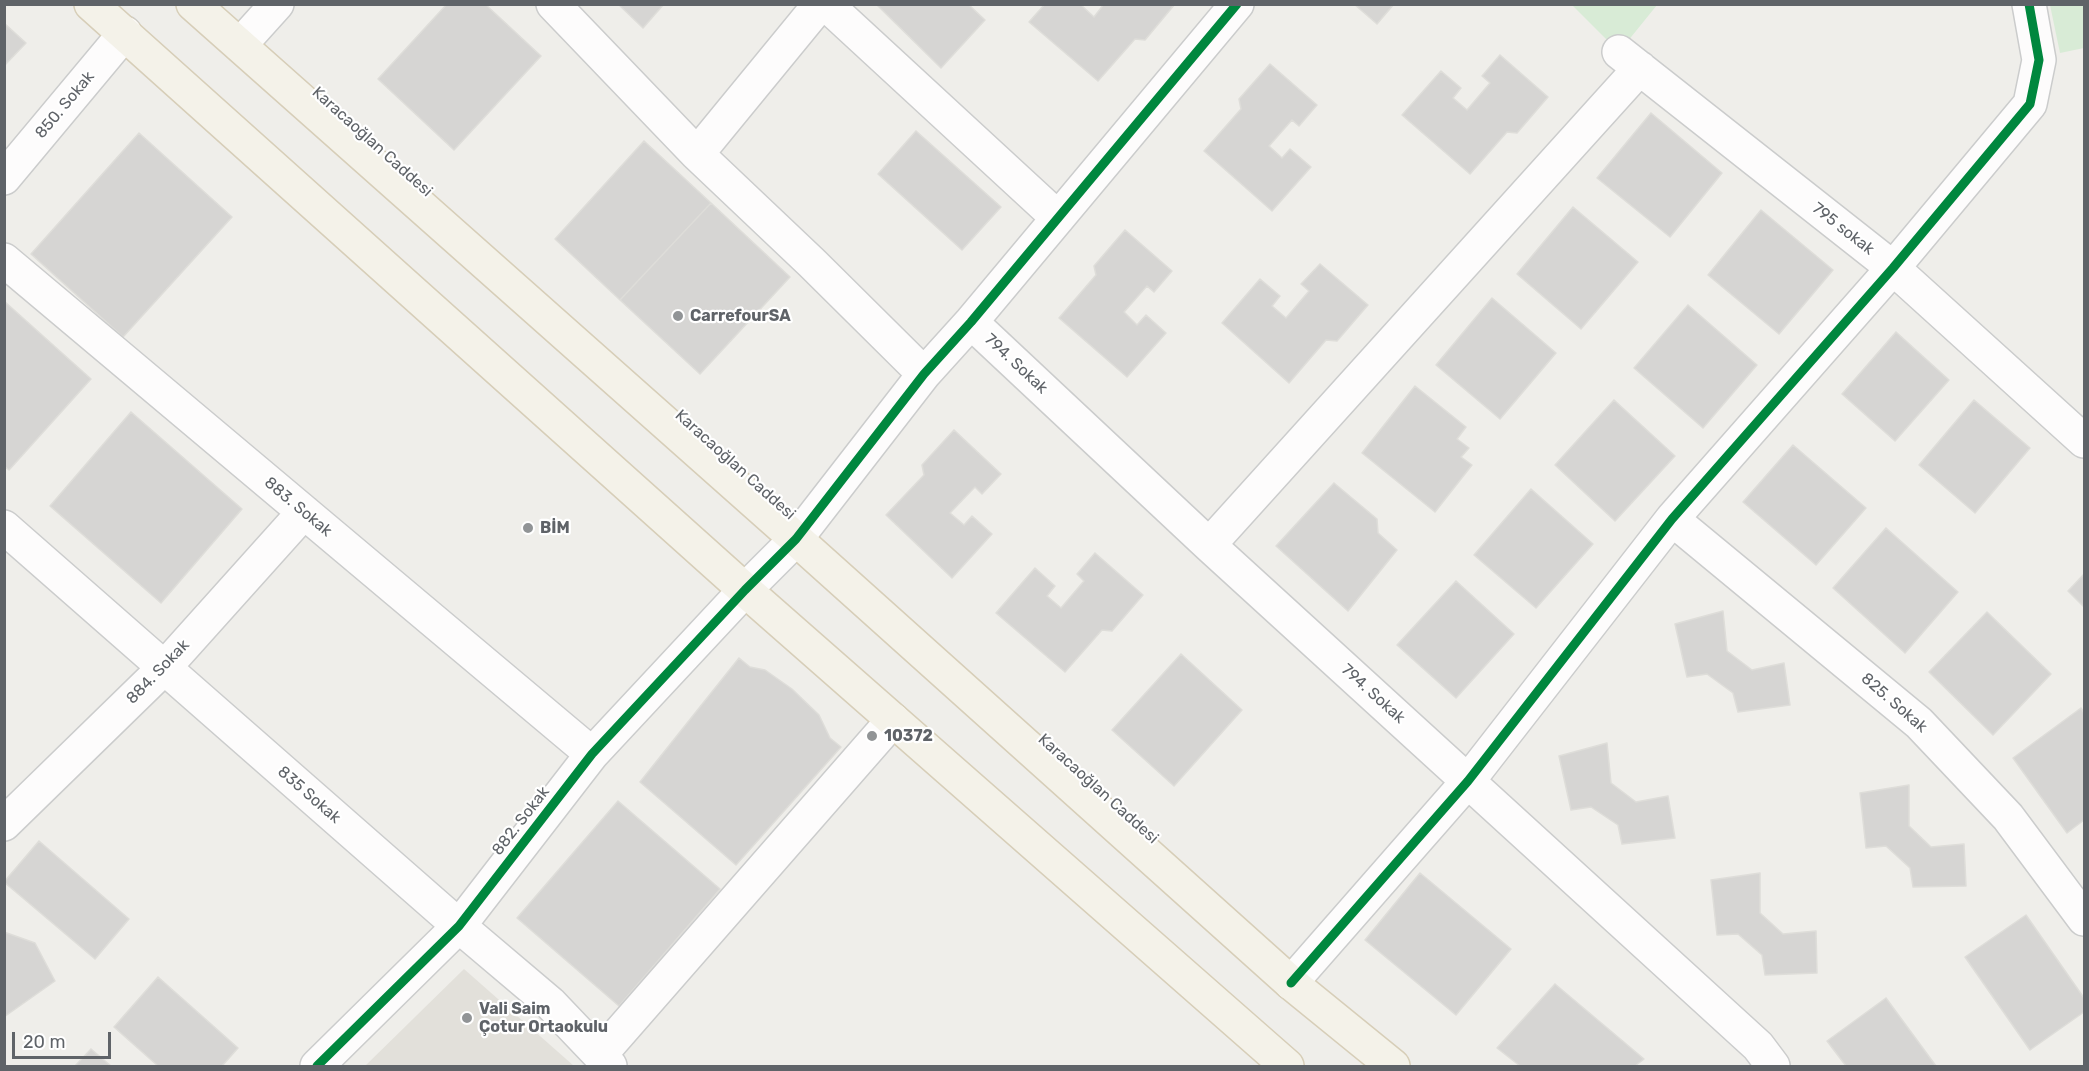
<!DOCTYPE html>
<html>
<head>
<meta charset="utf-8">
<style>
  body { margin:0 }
  #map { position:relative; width:2089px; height:1071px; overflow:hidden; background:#efeeea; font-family:Rubik,sans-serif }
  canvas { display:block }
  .frame { position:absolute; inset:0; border:6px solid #5f6368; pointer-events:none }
  .scale { position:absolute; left:12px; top:1032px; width:99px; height:27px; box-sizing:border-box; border:3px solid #5f6368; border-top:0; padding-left:8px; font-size:18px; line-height:21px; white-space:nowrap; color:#5f6368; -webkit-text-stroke:4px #fff; paint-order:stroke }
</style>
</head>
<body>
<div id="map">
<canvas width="2089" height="1071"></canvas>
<div class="frame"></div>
<div class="scale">20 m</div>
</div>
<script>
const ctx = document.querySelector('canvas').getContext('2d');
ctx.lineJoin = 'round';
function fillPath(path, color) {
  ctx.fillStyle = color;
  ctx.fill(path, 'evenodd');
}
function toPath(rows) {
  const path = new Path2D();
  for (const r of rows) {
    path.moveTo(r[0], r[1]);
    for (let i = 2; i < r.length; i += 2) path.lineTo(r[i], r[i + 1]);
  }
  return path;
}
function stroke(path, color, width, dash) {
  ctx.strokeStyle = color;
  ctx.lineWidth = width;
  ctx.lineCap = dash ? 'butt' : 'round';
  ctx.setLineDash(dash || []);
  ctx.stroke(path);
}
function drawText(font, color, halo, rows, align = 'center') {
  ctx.font = font + ' Rubik,sans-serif';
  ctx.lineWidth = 4.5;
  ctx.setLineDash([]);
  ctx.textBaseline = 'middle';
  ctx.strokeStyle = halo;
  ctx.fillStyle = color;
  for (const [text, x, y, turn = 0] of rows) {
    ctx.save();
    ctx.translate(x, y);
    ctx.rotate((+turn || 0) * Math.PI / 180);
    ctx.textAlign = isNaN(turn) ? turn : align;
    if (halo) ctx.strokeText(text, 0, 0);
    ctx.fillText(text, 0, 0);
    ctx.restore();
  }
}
fillPath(toPath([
  [464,969,574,1066,365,1066]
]), '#e2e0da');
fillPath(toPath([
  [1572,5,1657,5,1619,52],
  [2050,5,2084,5,2084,48,2060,53]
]), '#d8ebd6');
const building = toPath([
  [447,4,485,4,541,56,454,150,378,79,447,4],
  [618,4,664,4,643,28,618,4],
  [876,4,968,4,985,20,941,68,876,4],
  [1045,4,1080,4,1094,17,1104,4,1175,4,1145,40,1135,39,1098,81,1029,22,1045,4],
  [1354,4,1394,4,1377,24,1354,4],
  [4,23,26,43,4,66,4,23],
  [1500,55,1548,97,1517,133,1507,132,1470,174,1402,115,1441,71,1461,88,1453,98,1467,110,1490,83,1482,76,1500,55],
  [1270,64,1317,105,1299,126,1292,120,1269,146,1282,158,1290,149,1311,167,1272,211,1204,151,1241,109,1239,99,1270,64],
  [1651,113,1722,173,1670,237,1597,178,1651,113],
  [916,131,1001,207,962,250,878,174,916,131],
  [139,133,232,217,123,337,31,254,139,133],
  [644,141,711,203,620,300,555,239,644,141],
  [711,203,790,277,700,374,620,300,711,203],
  [1573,207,1638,262,1581,329,1517,274,1573,207],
  [1761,210,1833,270,1779,334,1708,275,1761,210],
  [1125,230,1172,271,1154,292,1147,286,1124,312,1137,325,1146,315,1166,333,1127,377,1059,318,1096,275,1094,266,1125,230],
  [1320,264,1368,305,1337,341,1326,340,1289,383,1222,323,1260,279,1280,296,1272,306,1286,318,1309,291,1301,284,1320,264],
  [1492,298,1556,353,1500,419,1436,365,1492,298],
  [4,301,91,379,9,470,4,466,4,301],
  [1688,305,1757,365,1703,428,1634,368,1688,305],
  [1896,332,1949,380,1895,441,1842,394,1896,332],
  [1415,386,1466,427,1457,439,1469,448,1461,457,1472,465,1435,512,1362,453,1415,386],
  [1614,400,1675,456,1615,521,1555,465,1614,400],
  [1974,400,2030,448,1975,513,1919,465,1974,400],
  [131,412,242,509,161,603,50,506,131,412],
  [954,430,1001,474,982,494,975,487,950,513,964,525,972,516,992,534,952,578,886,515,924,475,922,465,954,430],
  [1793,445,1866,508,1816,565,1743,502,1793,445],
  [1334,483,1377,519,1378,533,1397,550,1348,611,1276,546,1334,483],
  [1531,489,1593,544,1536,608,1474,555,1531,489],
  [1886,528,1958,592,1905,653,1833,588,1886,528],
  [1095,553,1143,595,1112,631,1102,630,1065,672,996,613,1035,568,1055,586,1047,596,1061,608,1084,581,1077,574,1095,553],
  [2084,574,2084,607,2068,591,2084,574],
  [1456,581,1514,634,1456,698,1397,645,1456,581],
  [1723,611,1727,651,1752,670,1784,663,1790,705,1738,712,1733,693,1707,674,1687,677,1675,624,1723,611],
  [1987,612,2051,674,1993,735,1929,672,1987,612],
  [1181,654,1242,710,1174,786,1112,730,1181,654],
  [739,658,750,667,765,670,792,689,819,715,830,738,841,747,736,865,640,782,739,658],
  [2081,708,2084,713,2084,820,2067,833,2013,758,2081,708],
  [1607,743,1611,783,1636,802,1668,796,1675,838,1622,844,1618,825,1591,807,1571,810,1559,756,1607,743],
  [1909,785,1909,826,1931,847,1964,844,1966,886,1913,887,1910,868,1886,846,1866,848,1860,793,1909,785],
  [618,801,720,889,619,1006,517,918,618,801],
  [39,841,129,919,95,959,4,882,39,841],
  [1420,873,1511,949,1456,1015,1365,940,1420,873],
  [1760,873,1760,913,1783,934,1816,931,1817,973,1765,975,1762,955,1738,934,1717,935,1711,880,1760,873],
  [2026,915,2084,998,2084,1012,2030,1050,1965,957,2026,915],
  [4,932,35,943,55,981,4,1017,4,932],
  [158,977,238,1048,222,1066,158,1066,114,1027,158,977],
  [1555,984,1644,1059,1635,1066,1520,1066,1497,1048,1555,984],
  [1886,998,1936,1066,1846,1066,1827,1041,1886,998],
  [91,1049,111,1066,75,1066,91,1049]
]);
fillPath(building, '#d6d5d3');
stroke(building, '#deddd9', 1.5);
const street = toPath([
  [553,4,697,154,812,263,924,374],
  [826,4,1058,218],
  [240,45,277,4],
  [1619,52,1893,268,2084,441],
  [697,154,820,4],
  [4,178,125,33],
  [4,260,592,754],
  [971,322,1209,545,1758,1046,1773,1066],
  [1672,519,1919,723,2008,817,2084,919],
  [4,527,459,926,550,1003,610,1066],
  [1209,545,1640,68],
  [4,824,164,668,304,512],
  [1291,983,1468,781,1672,519,1893,268,2030,104,2039,60,2029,4],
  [600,1055,893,720],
  [317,1066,459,926,592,754,745,590,796,539,924,374,971,322,1237,4]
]);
const primary = toPath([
  [91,4,745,590,1287,1066],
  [193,4,796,539,1291,983,1393,1066]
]);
stroke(street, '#cbcccc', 36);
stroke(primary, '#d7ceb8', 36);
stroke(street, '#fdfcfc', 33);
stroke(primary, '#f4f2e9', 33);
stroke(toPath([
  [1291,983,1468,781,1672,519,1893,268,2030,104,2039,60,2029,4],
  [317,1066,459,926,592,754,745,590,796,539,924,374,971,322,1237,4]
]), '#00873e', 9);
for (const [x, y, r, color] of [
  [678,316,6,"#919496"],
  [528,528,6,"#919496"],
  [872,736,6,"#919496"],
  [467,1018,6,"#919496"]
]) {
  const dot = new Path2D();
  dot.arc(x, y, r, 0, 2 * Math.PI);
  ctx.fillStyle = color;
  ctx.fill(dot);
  stroke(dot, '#fff', 2);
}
drawText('16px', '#5f6368', '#fff', [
  ["850. Sokak",65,105,-50],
  ["Karacaoğlan Caddesi",372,142,42],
  ["795 sokak",1843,229,38],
  ["794. Sokak",1016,364,43],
  ["Karacaoğlan Caddesi",735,465,42],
  ["883. Sokak",298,507,40],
  ["884. Sokak",158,672,-46],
  ["794. Sokak",1373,694,42],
  ["825. Sokak",1894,703,41],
  ["Karacaoğlan Caddesi",1098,789,42],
  ["835 Sokak",309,795,41],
  ["882. Sokak",521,821,-52]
]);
drawText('bold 16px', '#5f6368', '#fff', [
  ["CarrefourSA",690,316],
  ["BİM",540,528],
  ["10372",884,736],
  ["Vali Saim",479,1009],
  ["Çotur Ortaokulu",479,1027]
], 'left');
</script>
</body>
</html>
